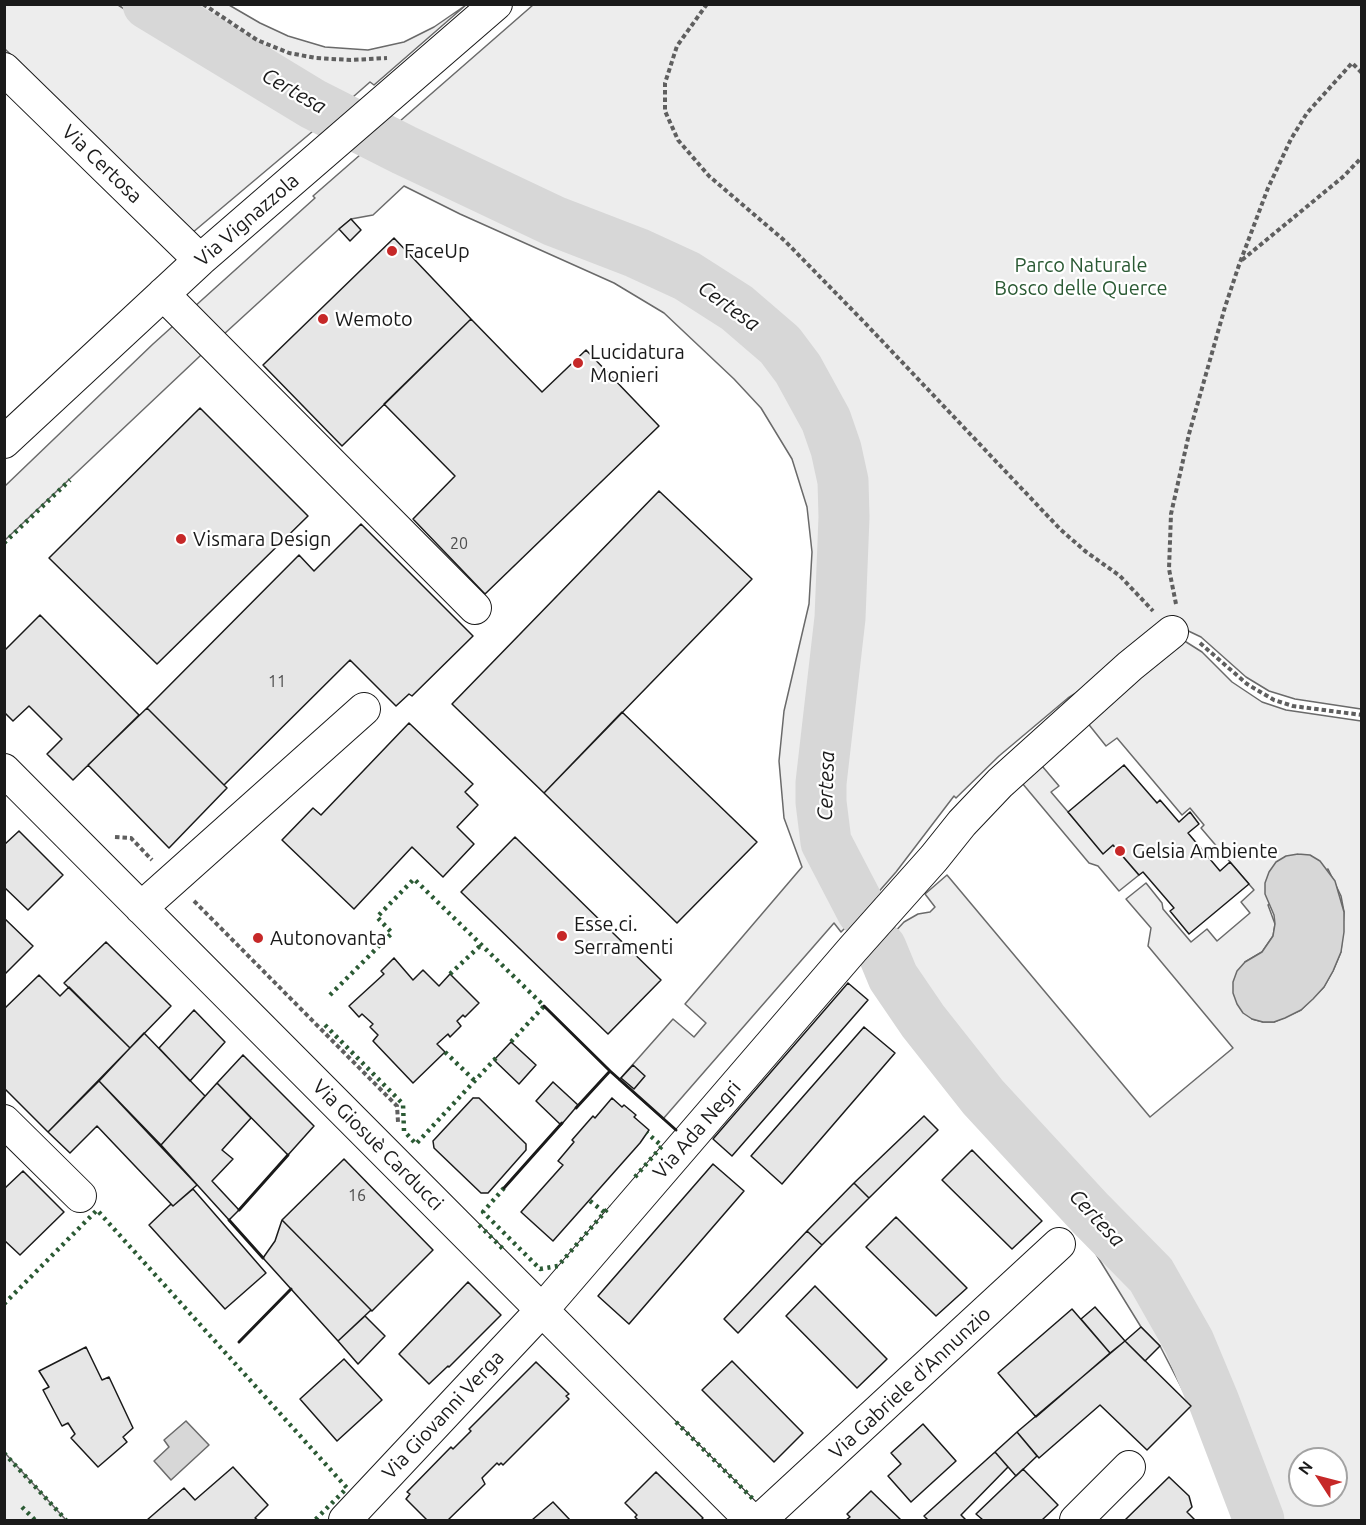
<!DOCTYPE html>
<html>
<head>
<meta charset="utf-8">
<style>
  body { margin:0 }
  #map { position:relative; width:1366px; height:1525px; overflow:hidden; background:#fff; font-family:Ubuntu,sans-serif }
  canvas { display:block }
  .frame { position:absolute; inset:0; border:6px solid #1a1a1a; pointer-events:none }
  .north { position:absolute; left:1288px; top:1447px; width:60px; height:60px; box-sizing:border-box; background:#fff; border:2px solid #a3a3a3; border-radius:50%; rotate:306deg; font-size:16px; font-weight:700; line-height:24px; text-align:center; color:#1a1a1a }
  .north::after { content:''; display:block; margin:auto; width:21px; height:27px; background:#c62828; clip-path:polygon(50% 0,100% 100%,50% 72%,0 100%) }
</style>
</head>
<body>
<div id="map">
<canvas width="1366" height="1525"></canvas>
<div class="frame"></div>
<div class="north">N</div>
</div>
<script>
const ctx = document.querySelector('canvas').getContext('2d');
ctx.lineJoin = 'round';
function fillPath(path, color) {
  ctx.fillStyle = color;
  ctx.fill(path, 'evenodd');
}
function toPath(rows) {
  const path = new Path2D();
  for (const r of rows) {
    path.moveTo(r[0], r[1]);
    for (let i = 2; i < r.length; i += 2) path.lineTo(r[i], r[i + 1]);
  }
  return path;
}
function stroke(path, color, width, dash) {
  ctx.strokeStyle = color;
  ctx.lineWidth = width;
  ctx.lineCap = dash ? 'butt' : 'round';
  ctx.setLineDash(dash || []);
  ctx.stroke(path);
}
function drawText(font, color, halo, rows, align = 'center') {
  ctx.font = font + ' Ubuntu,sans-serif';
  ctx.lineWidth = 4.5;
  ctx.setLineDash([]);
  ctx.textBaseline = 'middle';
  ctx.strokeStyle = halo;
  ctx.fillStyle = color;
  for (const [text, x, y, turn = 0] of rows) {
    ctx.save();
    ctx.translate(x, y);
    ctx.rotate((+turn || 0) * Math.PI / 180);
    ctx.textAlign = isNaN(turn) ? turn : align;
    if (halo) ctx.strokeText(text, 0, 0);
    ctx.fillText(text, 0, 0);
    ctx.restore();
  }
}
const built = toPath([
  [4,5,118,5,238,80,319,126,192,233,5,49,4,5],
  [180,5,229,5,260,23,288,36,325,47,368,50,404,42,434,27,466,5,374,85,370,82,345,104,304,83,180,5],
  [533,5,1361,5,1361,709,1295,699,1269,691,1246,677,1201,637,1180,627,1068,698,999,756,956,798,954,796,896,872,875,896,858,870,851,853,842,805,840,745,858,490,856,462,849,431,826,380,810,356,784,327,730,286,700,268,674,254,561,206,392,128,533,5],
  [368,148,415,174,668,289,699,306,741,339,789,389,815,438,829,497,826,592,813,723,809,819,819,864,852,921,841,932,834,923,663,1119,619,1080,673,1019,694,1037,706,1023,685,1004,802,867,784,818,779,761,784,711,809,604,812,552,807,507,792,459,761,408,734,379,664,313,614,283,460,214,404,186,373,215,351,219,339,229,200,356,5,540,5,486,153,344,315,198,313,196,368,148],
  [1183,640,1202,652,1232,682,1262,702,1286,710,1361,721,1361,1520,1275,1520,1251,1440,1213,1346,1188,1293,1175,1272,1162,1255,1106,1202,1057,1151,951,1035,932,1012,918,991,908,962,891,936,904,922,918,914,930,912,935,907,925,894,947,875,1150,1117,1233,1048,1148,946,1151,928,1126,899,1146,883,1162,903,1163,909,1191,942,1207,929,1217,941,1250,913,1241,902,1254,890,1201,828,1204,825,1190,808,1182,815,1117,738,1106,746,1082,716,1183,640],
  [1328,869,1341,896,1344,912,1341,952,1333,971,1324,987,1301,1010,1274,1022,1263,1022,1252,1019,1245,962,1262,952,1273,936,1275,924,1268,905,1328,869],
  [1300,1459,1336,1459,1336,1495,1300,1495,1300,1459],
  [1037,760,1059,786,1051,792,1103,853,1113,845,1139,875,1119,891,1098,866,1089,863,1017,777,1037,760],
  [1062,1214,1106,1252,1148,1292,1157,1304,1170,1335,1191,1406,1160,1346,1141,1327,1091,1246,1062,1214],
  [5,1453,66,1520,5,1520,5,1453]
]);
fillPath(built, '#ededed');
stroke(built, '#6a6a6a', 1.5);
const water = toPath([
  [1298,854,1310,855,1320,861,1335,881,1344,912,1344,932,1341,952,1333,971,1324,987,1313,999,1301,1010,1285,1018,1274,1022,1263,1022,1252,1019,1243,1013,1237,1004,1233,993,1233,982,1237,971,1245,962,1262,952,1273,936,1275,924,1274,915,1265,894,1265,883,1269,872,1276,862,1286,856,1298,854],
  [186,1421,209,1445,171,1480,154,1461,169,1447,164,1440,186,1421]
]);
fillPath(water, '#d7d7d7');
stroke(water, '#6a6a6a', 1.5);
stroke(toPath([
  [148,4,313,104,404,150,554,221,637,253,687,276,737,308,780,345,798,369,826,420,836,449,843,481,844,517,840,618,821,783,821,802,826,842,862,911],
  [881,948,893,977,923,1021,983,1097,1090,1213,1151,1275,1189,1342,1214,1402,1259,1520]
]), '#d7d7d7', 51);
const building = toPath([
  [351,219,361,230,350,241,339,229,351,219],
  [394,238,471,319,342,446,263,365,394,238],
  [471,319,542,392,586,350,659,426,485,594,413,519,455,476,384,404,471,319],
  [200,408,308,516,157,664,49,558,200,408],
  [659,491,752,579,544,793,452,704,659,491],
  [361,524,473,636,412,696,409,694,396,706,350,660,224,785,147,708,299,555,314,571,361,524],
  [40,615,139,715,73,780,47,754,62,739,29,706,13,721,4,712,4,651,40,615],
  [147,708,227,788,169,848,88,765,147,708],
  [622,712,757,842,677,923,544,793,622,712],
  [409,723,473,784,465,792,478,805,457,827,474,844,443,877,412,847,354,909,282,840,313,808,321,815,409,723],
  [1124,765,1157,803,1160,800,1179,822,1190,812,1199,824,1188,833,1220,871,1230,862,1249,884,1189,934,1170,911,1174,908,1143,872,1139,875,1113,845,1103,854,1068,812,1124,765],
  [19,831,63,875,28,910,4,887,4,845,19,831],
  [515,837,661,980,608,1034,461,892,515,837],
  [4,918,33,946,4,975,4,918],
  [106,942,171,1006,130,1048,64,983,106,942],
  [394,958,413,980,423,970,439,986,450,974,479,1003,465,1017,463,1015,457,1021,461,1026,450,1037,448,1034,437,1044,445,1052,413,1083,373,1041,378,1035,370,1027,373,1024,362,1014,359,1017,349,1006,384,974,381,971,394,958],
  [39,975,60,996,69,987,130,1048,48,1132,4,1088,4,1009,39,975],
  [848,983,868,1000,732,1156,713,1139,848,983],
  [194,1010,225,1042,190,1081,159,1048,194,1010],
  [864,1027,895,1053,782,1184,751,1156,864,1027],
  [144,1033,205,1096,161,1145,99,1081,144,1033],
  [511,1042,536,1065,519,1084,494,1060,511,1042],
  [243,1055,314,1126,288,1155,217,1083,243,1055],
  [633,1065,645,1076,634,1089,621,1078,633,1065],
  [99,1081,197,1185,173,1206,97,1126,70,1153,48,1132,99,1081],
  [553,1082,578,1105,561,1125,536,1101,553,1082],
  [217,1083,251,1118,222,1150,233,1159,212,1181,239,1210,229,1220,161,1145,217,1083],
  [473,1098,479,1098,526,1144,526,1150,488,1193,481,1193,434,1148,433,1141,473,1098],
  [612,1098,622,1107,624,1105,636,1115,634,1117,649,1130,640,1143,553,1241,521,1212,563,1165,558,1161,574,1142,572,1140,593,1116,595,1118,612,1098],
  [924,1116,938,1130,869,1198,854,1183,924,1116],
  [972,1150,1042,1221,1012,1249,942,1180,972,1150],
  [344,1159,433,1250,372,1311,282,1220,344,1159],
  [713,1164,744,1191,629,1324,598,1296,713,1164],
  [23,1171,64,1212,20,1255,4,1240,4,1189,23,1171],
  [854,1183,869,1198,822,1245,807,1231,854,1183],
  [193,1189,266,1273,225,1309,149,1225,171,1204,173,1206,193,1189],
  [896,1217,967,1288,936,1316,866,1247,896,1217],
  [282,1220,371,1310,338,1341,263,1258,275,1241,282,1220],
  [807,1231,822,1245,738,1333,724,1319,807,1231],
  [468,1282,501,1315,449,1367,448,1366,429,1384,399,1354,468,1282],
  [815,1286,887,1359,857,1388,786,1316,815,1286],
  [1095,1307,1125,1341,1110,1353,1081,1319,1095,1307],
  [1072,1309,1110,1353,1036,1417,998,1373,1072,1309],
  [365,1316,385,1336,358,1364,338,1341,365,1316],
  [1141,1327,1160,1346,1145,1361,1125,1341,1141,1327],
  [1125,1341,1191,1406,1147,1450,1100,1405,1039,1458,1017,1432,1125,1341],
  [86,1347,102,1380,109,1377,133,1428,123,1437,127,1442,98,1467,71,1438,75,1434,68,1423,62,1426,43,1390,49,1387,39,1371,86,1347],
  [344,1359,382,1400,337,1441,300,1399,344,1359],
  [732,1361,803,1433,774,1462,702,1390,732,1361],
  [536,1362,569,1394,566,1396,569,1399,503,1465,501,1463,499,1465,497,1463,482,1478,485,1484,448,1520,427,1520,406,1499,410,1494,407,1492,451,1447,453,1449,471,1431,469,1429,536,1362],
  [923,1424,956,1461,911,1502,888,1476,901,1464,891,1453,923,1424],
  [1017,1432,1037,1456,1016,1476,995,1452,1017,1432],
  [995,1452,1008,1467,961,1515,966,1520,928,1520,924,1516,995,1452],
  [233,1467,268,1505,255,1518,258,1520,147,1520,184,1488,195,1500,233,1467],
  [1023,1469,1058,1505,1042,1520,983,1520,976,1514,1023,1469],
  [656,1472,703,1518,701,1520,638,1520,635,1517,637,1515,625,1503,656,1472],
  [1169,1477,1189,1496,1192,1507,1187,1512,1195,1520,1125,1520,1169,1477],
  [871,1491,901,1520,846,1520,850,1517,847,1514,871,1491],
  [553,1502,570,1520,532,1520,553,1502]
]);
fillPath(building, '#e6e6e6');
stroke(building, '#1a1a1a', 1.5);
const minor = toPath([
  [4,69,200,260],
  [163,294,475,608],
  [4,442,200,260,496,4],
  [4,770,751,1520],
  [141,908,364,709],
  [4,1121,80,1196],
  [345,1520,542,1310,852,950,934,858,962,823,1000,783,1130,666,1172,632],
  [760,1520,1059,1244],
  [1076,1520,1129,1467]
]);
stroke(minor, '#1a1a1a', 34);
stroke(toPath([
  [203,4,257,40,289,53,316,58,351,60,387,58],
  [707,4,677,46,665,83,665,111,678,140,709,176,785,241,865,323,1060,529,1085,551,1120,576,1153,611],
  [1242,260,1344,176,1362,157],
  [1176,604,1169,569,1171,514,1189,434,1225,307,1239,265,1268,188,1291,139,1307,113,1352,63,1362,73],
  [1200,643,1247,684,1274,700,1293,706,1362,715],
  [115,837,131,838,152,860],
  [194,901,397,1106,398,1122]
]), '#5f5f5f', 4, [4.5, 3]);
stroke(minor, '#fff', 32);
stroke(toPath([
  [4,543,70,480],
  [450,974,481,945],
  [330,995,392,933,377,917,414,879,544,1006,508,1045],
  [325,1025,403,1104,404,1131,416,1144,496,1058],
  [445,1052,475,1081],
  [635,1177,662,1146,647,1133],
  [504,1188,483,1212,540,1269,558,1266,610,1206],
  [590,1201,604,1212],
  [479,1225,503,1249],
  [4,1304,97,1210,347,1488,315,1520],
  [676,1422,753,1499],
  [4,1453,66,1520],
  [22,1507,35,1520]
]), '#2b5a34', 4.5, [3, 4.5]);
stroke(toPath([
  [544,1006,610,1071,576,1108],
  [610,1071,676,1130],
  [504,1188,562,1123],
  [239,1210,288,1155],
  [229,1220,263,1258],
  [239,1342,291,1289]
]), '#1a1a1a', 3);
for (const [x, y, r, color] of [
  [392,251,6,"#c62828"],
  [323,319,6,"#c62828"],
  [578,363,6,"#c62828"],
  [181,539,6,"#c62828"],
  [1120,851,6,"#c62828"],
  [562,936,6,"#c62828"],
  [258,938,6,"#c62828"]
]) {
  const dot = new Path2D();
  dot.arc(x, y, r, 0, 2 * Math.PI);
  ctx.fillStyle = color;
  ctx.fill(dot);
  stroke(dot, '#fff', 2);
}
drawText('16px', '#4d4d4d', null, [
  ["20",459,544],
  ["11",277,682],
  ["16",357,1196]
]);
drawText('20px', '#1a1a1a', '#fff', [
  ["Via Certosa",102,164,44],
  ["Via Vignazzola",247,220,-41],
  ["Via Ada Negri",697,1130,-49],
  ["Via Giosuè Carducci",378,1145,45],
  ["Via Gabriele d'Annunzio",910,1383,-43],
  ["Via Giovanni Verga",443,1415,-47]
]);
drawText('20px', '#1a1a1a', '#fff', [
  ["FaceUp",404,251],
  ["Wemoto",335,319],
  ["Lucidatura",590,352],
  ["Monieri",590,375],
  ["Vismara Design",193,539],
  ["Gelsia Ambiente",1132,851],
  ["Esse.ci.",574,924],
  ["Serramenti",574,947],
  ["Autonovanta",270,938]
], 'left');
drawText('20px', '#2b5a34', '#fff', [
  ["Parco Naturale",1081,265],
  ["Bosco delle Querce",1081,288]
]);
drawText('italic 21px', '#1a1a1a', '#fff', [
  ["Certesa",294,91,30],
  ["Certesa",729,306,36],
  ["Certesa",826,786,-88],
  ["Certesa",1097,1218,47]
]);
</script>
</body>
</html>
